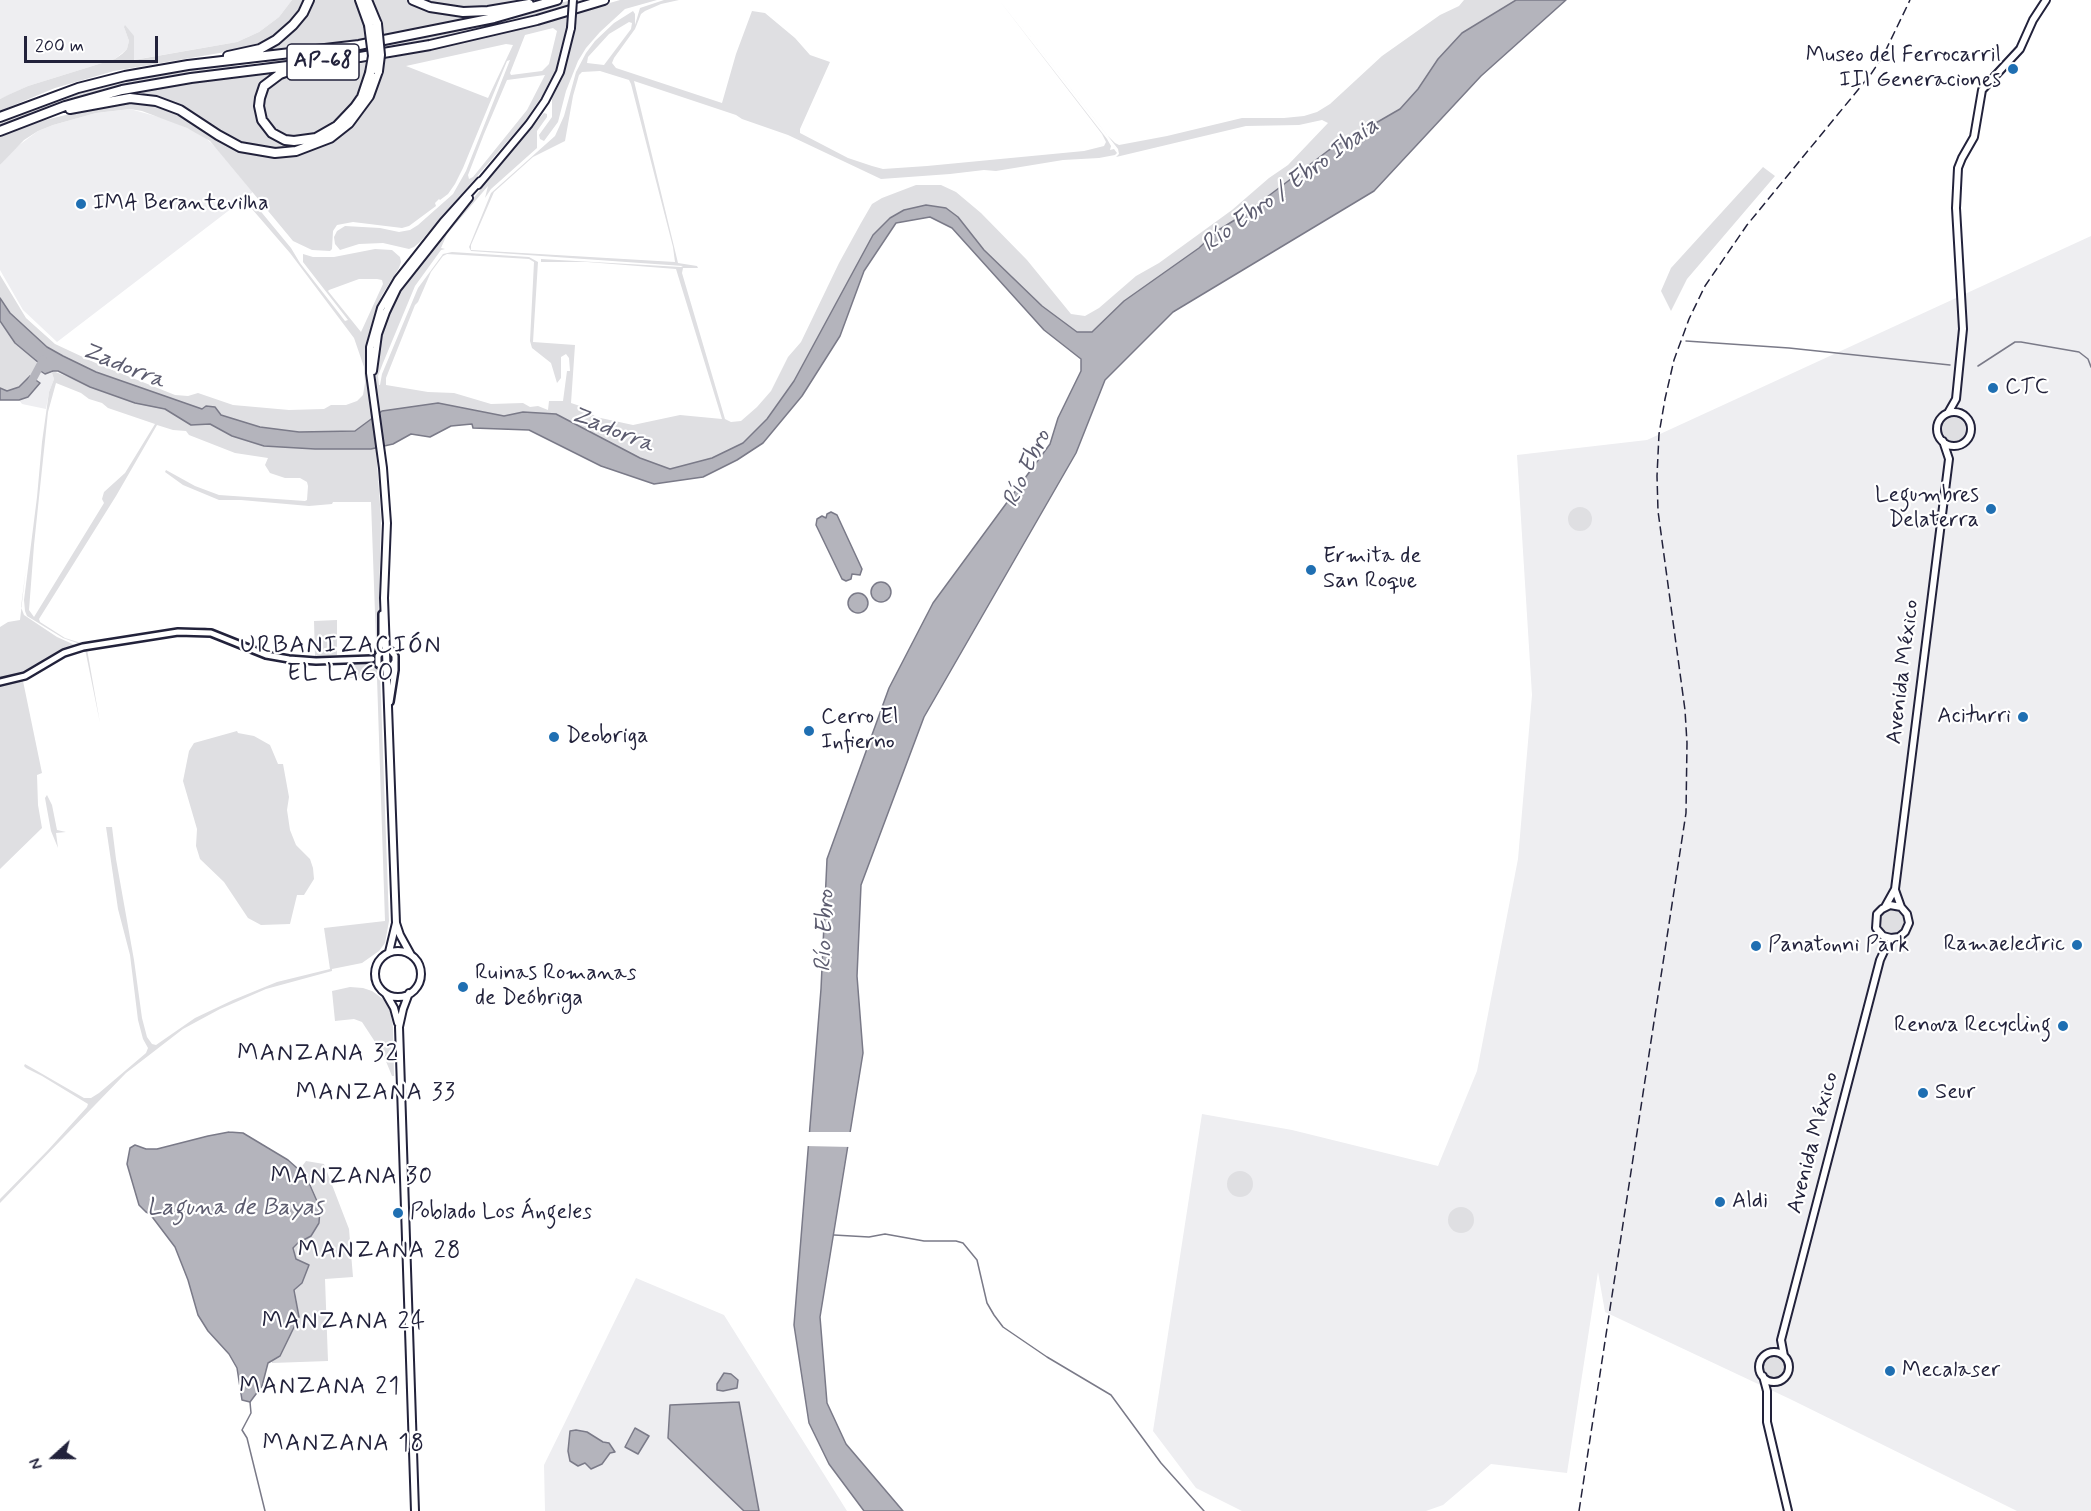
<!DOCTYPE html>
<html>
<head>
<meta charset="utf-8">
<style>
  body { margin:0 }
  #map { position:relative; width:2091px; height:1511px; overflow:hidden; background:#fff; font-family:Mynerve,sans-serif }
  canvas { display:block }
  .north { position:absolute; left:24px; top:1427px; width:60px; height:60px; -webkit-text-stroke:4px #fff; paint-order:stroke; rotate:249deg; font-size:16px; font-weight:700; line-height:24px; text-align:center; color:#22223b }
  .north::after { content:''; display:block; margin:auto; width:21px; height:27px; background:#22223b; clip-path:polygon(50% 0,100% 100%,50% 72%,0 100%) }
  .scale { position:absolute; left:24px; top:36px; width:134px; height:27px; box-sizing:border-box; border:3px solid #22223b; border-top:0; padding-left:8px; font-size:18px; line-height:21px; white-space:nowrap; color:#22223b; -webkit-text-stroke:4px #fff; paint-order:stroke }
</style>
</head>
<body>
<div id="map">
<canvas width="2091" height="1511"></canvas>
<div class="north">N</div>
<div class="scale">200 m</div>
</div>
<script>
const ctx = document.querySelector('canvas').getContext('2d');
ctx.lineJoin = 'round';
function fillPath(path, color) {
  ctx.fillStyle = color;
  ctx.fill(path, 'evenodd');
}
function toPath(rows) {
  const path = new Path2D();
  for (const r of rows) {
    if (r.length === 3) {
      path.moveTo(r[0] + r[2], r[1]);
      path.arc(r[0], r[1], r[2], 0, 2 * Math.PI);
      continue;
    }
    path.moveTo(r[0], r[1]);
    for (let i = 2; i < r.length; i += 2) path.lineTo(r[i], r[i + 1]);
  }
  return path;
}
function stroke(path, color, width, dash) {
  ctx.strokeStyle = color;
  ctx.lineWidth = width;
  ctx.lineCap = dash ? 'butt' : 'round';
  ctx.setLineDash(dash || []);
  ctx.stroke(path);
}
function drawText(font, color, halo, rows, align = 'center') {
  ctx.font = font + ' Mynerve,sans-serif';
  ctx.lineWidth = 4.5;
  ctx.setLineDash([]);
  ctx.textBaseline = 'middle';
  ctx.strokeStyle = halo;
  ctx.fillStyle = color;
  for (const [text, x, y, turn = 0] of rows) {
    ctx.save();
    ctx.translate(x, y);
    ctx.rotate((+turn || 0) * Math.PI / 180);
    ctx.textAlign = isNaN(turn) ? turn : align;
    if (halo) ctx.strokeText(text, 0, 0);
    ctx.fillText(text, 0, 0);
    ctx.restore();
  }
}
fillPath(toPath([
  [0,0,292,0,279,17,259,32,237,42,133,60,134,41,124,27,129,41,127,49,115,59,28,86,0,99],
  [130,109,166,119,201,134,219,150,253,192,57,342,23,310,0,270,0,165,15,148,38,131,53,125,96,113],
  [2091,236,2091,1511,2017,1511,1790,1399,1605,1312,1598,1272,1567,1473,1491,1464,1443,1505,1426,1511,1242,1511,1196,1488,1153,1431,1202,1114,1292,1130,1438,1166,1477,1071,1518,859,1532,695,1517,455,1647,440],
  [36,368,45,374,52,373,54,379,49,392,46,409,22,404,19,400,28,397,40,383,30,376],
  [636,1278,724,1315,847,1511,545,1511,544,1465]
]), '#eeeef1');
fillPath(toPath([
  [292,0,306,0,288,25,278,35,255,47,114,71,55,88,0,111,0,99,8,95,28,86,115,59,122,54,127,49,129,41,124,27,125,25,134,36,134,60,237,42,259,32,279,17],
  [311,0,357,0,367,26,379,24,371,0,409,0,423,6,494,13,368,38,258,53,273,44],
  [424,0,533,0,478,9,447,7],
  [572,0,595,0,554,12,384,51,275,65,262,64,278,58,357,48,446,31],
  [620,0,657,0,625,9,600,32,586,48,578,61,566,91,558,122,544,141,540,139,539,135,552,117,552,97,561,80,571,47,574,28,568,27,557,68,548,87,525,121,420,242,414,247,409,249,383,243,359,244,340,250,335,244,334,237,337,231,345,226,380,228,399,232,410,230,418,225,453,194,466,171,510,60,507,61,463,168,455,184,448,194,440,200,439,199,435,203,436,206,409,226,402,228,353,222,337,225,333,231,332,249,330,251,312,250,293,241,210,141,187,128,142,111,130,109,96,113,53,125,38,131,24,140,0,165,0,136,37,122,123,101,155,104,182,115,225,143,249,153,280,156,307,152,329,143,340,135,359,117,367,106,379,80,382,60,513,31],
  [553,28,557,31,549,64,542,71,511,75,510,73,525,35],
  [506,44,513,45,488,98,406,66],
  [545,75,527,110,473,177,469,179,468,175,484,134,507,80],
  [664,0,679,0,661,4,645,11,641,14,635,29,614,58,612,63,616,68,722,103,736,54,752,11,765,13,795,38,810,55,830,62,800,129,800,133,848,158,872,166,883,169,927,166,1084,151,1104,146,1106,142,1102,134,999,0,1107,139,1111,146,1110,150,1114,149,1117,153,1115,155,1099,158,1063,160,996,171,984,170,950,174,881,179,788,135,742,119,736,115,634,81,678,263,697,266,698,268,683,268,682,273,725,419,731,422,741,421,757,407,771,391,788,357,801,342,839,263,861,223,872,204,882,198,916,185,941,185,956,192,981,213,1027,260,1071,314,1085,316,1099,308,1136,276,1159,263,1232,210,1269,178,1288,165,1328,123,1322,120,1299,125,1246,126,1116,157,1119,154,1118,149,1002,0,1107,135,1115,143,1119,145,1167,136,1242,118,1284,118,1304,116,1317,112,1330,104,1382,56,1440,15,1459,6,1464,0,1516,0,1462,33,1438,59,1418,89,1400,109,1329,150,1246,213,1217,231,1199,248,1124,301,1092,332,1077,332,1042,306,984,250,958,217,946,208,890,218,873,235,794,381,767,419,743,443,712,458,670,469,640,458,556,414,523,412,504,416,438,403,382,411,355,431,299,432,260,427,221,415,206,406,202,409,185,404,96,372,63,356,47,347,10,313,0,298,0,275,26,318,55,344,100,365,175,395,188,396,198,393,233,405,289,410,324,409,331,405,346,405,357,401,363,395,365,383,364,367,354,338,290,253,252,209,244,199,248,196,291,248,300,263,345,321,348,320,303,262,303,254,313,257,334,257,375,249,392,250,400,257,401,262,399,268,382,295,375,311,367,341,366,357,371,410,379,409,375,386,376,369,381,336,386,315,403,283,544,113,547,114,547,117,537,131,537,148,491,189,485,198,488,186,447,234,441,248,445,249,441,250,415,286,383,363,378,376,379,385,380,385,382,374,418,288,443,254,452,252,529,257,538,262,533,342,575,345,571,403,583,407,596,417,633,425,680,415,722,419,676,269,587,262,541,262,541,259,681,267,683,266,471,251,469,247,491,193,555,136,564,116,576,72,586,53,595,41,614,23,633,11,635,14,635,25,640,8],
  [629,22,632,23,631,29,604,65,587,63,588,57,609,34],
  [600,71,629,80,631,84,673,247,675,262,471,250,471,245,494,192,533,157,565,141,573,96,579,75,582,72],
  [447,254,529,259,534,262,530,341,532,348,551,363,557,383,561,378,561,357,566,354,569,358,570,371,567,371,563,401,549,401,548,410,538,406,530,407,523,403,491,404,454,393,428,392,386,385,386,378,415,305,418,302,431,272,443,256],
  [359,279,377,279,382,280,383,284,361,332,328,291,329,290],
  [370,62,363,86,354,102,338,120,320,133,309,136,292,137,275,131,265,118,263,111,263,97,275,81,288,74],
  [226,64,238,67,225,71,163,79,95,93,35,112,0,127,0,120,35,105,99,85,164,72],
  [274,73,265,81,257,98,272,136,306,143,296,148,269,151,234,142,171,103,114,96,163,86],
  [1763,167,1775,176,1687,279,1671,311,1661,291,1671,268],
  [0,321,15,343,39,363,30,376,19,387,7,391,0,388],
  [53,371,135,403,165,409,191,425,210,424,232,436,264,446,315,449,376,448,381,519,378,637,376,641,371,502,333,502,332,504,309,506,241,500,219,500,183,485,165,472,166,470,195,486,219,495,305,501,307,500,308,486,307,482,300,478,285,478,270,473,265,465,268,458,235,453,189,435,186,431,173,430,157,425,116,496,39,619,40,622,65,638,81,643,205,627,267,652,307,658,315,657,314,621,337,620,337,655,315,658,315,660,295,659,262,652,225,636,199,631,83,645,63,638,27,616,25,611,24,600,37,497,42,442,49,392,54,379,52,373],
  [56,383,81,393,89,399,102,403,108,408,155,424,125,473,104,492,102,499,104,503,34,617,29,610,34,545,48,412],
  [1954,429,12],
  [1580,519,12],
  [26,568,21,607,24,615,57,637,77,646,27,673,0,680,0,627,8,622,20,620],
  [91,647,91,649,87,649,100,723,85,649,67,654,45,670,23,681,42,773,37,775,38,805,42,828,0,869,0,683,21,678,68,653],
  [349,664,368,664,380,670,389,921,385,943,379,951,362,963,332,969,332,971,266,989,220,1009,183,1029,126,1073,0,1203,0,1199,48,1150,87,1107,88,1104,42,1076,26,1068,24,1066,25,1064,84,1098,91,1098,99,1093,146,1053,148,1048,143,1039,138,1020,130,955,118,909,106,827,112,827,116,859,134,960,142,1018,147,1037,152,1044,156,1045,195,1018,233,1000,277,982,330,969,324,928,385,921,377,678,346,678,346,667],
  [237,731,238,733,254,736,270,745,278,764,283,764,289,797,287,810,290,830,296,845,310,859,313,868,314,879,304,895,297,895,290,924,261,925,248,918,224,882,200,859,196,846,197,829,183,781,189,751,194,743],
  [47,795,52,805,57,830,66,832,56,833,58,848,51,831,45,798],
  [1892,922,12],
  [350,987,363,988,372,991,383,999,390,1010,393,1027,394,1076,392,1076,383,1054,362,1022,354,1019,335,1021,332,991],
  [306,1161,324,1164,349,1229,353,1277,325,1279,328,1361,272,1363,272,1361,280,1357,299,1317,295,1290,302,1283,309,1265,296,1259,294,1248,311,1236,320,1223,320,1207,307,1175,300,1169],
  [1240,1184,13],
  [1461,1220,13],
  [1774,1367,10]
]), '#dfdfe2');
const water = toPath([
  [1516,0,1566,0,1481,76,1374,191,1173,312,1105,380,1076,453,924,717,861,885,857,976,863,1053,820,1317,827,1403,846,1444,903,1511,864,1511,829,1464,809,1423,794,1325,821,989,827,859,889,688,933,603,1050,444,1058,418,1081,371,1081,359,1044,330,952,228,930,217,896,223,864,271,840,336,802,396,763,443,737,460,703,477,654,484,601,466,529,430,473,428,472,424,451,426,430,437,411,434,393,444,371,449,315,449,264,446,232,436,210,424,191,425,165,409,135,403,90,387,58,371,53,371,45,374,36,368,39,363,15,343,0,321,0,298,10,313,47,347,63,356,96,372,202,409,206,406,215,407,221,415,260,427,299,432,355,431,382,411,438,403,504,416,523,412,556,414,640,458,670,469,712,458,743,443,767,419,794,381,873,235,890,218,904,210,926,205,946,208,958,217,984,250,1042,306,1077,332,1092,332,1124,301,1199,248,1217,231,1246,213,1329,150,1400,109,1418,89,1438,59,1462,33,1516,0],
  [30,376,40,383,28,397,19,400,0,400,0,388,7,391,19,387,30,376],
  [831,512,837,515,862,569,860,575,852,574,851,579,846,581,842,579,816,525,817,519,822,516,826,518,827,514,831,512],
  [881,592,10],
  [858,603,10],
  [229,1132,243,1133,288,1160,306,1176,320,1208,319,1223,311,1236,298,1243,293,1248,296,1259,309,1265,302,1283,294,1290,299,1317,280,1356,268,1363,262,1386,250,1402,242,1400,237,1368,229,1354,208,1331,198,1315,188,1280,175,1247,150,1214,146,1212,139,1205,127,1164,130,1148,135,1145,146,1149,157,1149,208,1136,229,1132],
  [724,1373,731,1374,738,1380,737,1388,723,1391,717,1390,717,1384,724,1373],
  [739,1402,759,1511,744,1511,668,1438,670,1405,739,1402],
  [635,1428,649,1436,638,1454,625,1447,635,1428],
  [576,1430,587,1432,603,1442,609,1443,615,1452,610,1453,602,1464,591,1469,585,1463,578,1466,570,1461,568,1451,570,1431,576,1430]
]);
fillPath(water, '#b4b4bc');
stroke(water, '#7a7a88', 1.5);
fillPath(toPath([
  [806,1132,854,1132,851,1147,805,1146]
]), '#fff');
stroke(toPath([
  [1686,341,1789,348,1950,365],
  [1978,366,2015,342,2021,342,2079,352,2088,359,2091,367],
  [834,1235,869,1237,885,1234,924,1241,956,1241,963,1243,977,1260,987,1303,994,1315,1003,1327,1047,1357,1111,1395,1161,1463,1204,1511],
  [250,1402,251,1413,242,1430,247,1438,265,1511]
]), '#7a7a88', 1.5);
stroke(toPath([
  [29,386,43,360]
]), '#b4b4bc', 8);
const minor = toPath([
  [379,652,382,640,382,614],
  [0,682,25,676,64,653,83,647,178,632,211,633,266,655,289,659,316,661,372,659],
  [390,702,395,670,395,656,391,651,386,650,381,652,378,656,378,664,384,668,392,666,395,661]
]);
const major = toPath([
  [478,185,529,124,545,101,560,72,571,28],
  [373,371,378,334,386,312,397,289,469,198],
  [1954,429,17],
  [1948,413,1956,399,1963,329,1956,208,1958,168,1962,158,1974,137,1982,90,2020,49,2033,20,2046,0],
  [1895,890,1901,907,1907,914,1909,923,1905,932,1899,937,1891,938,1883,936,1876,928,1877,914,1882,909,1890,905,1901,907],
  [1885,907,1895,889,1949,459,1943,441],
  [396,923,400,935,411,955],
  [398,974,23],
  [389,952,396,923,384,598,387,523,383,468,370,373,370,347,381,308,398,279,443,222,480,181],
  [409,993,403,1009,399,1027,415,1511],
  [386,994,394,1008,398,1023],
  [1774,1367,15],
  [1784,1356,1781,1340,1880,960,1887,945,1895,938],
  [1763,1376,1767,1391,1767,1422,1788,1511]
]);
const highway = toPath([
  [360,0,369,25],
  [367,0,377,24],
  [413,0,430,7,463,12,488,11,529,4],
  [228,56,260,49,276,40,293,25,303,13,309,0],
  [291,70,280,74,264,86,260,98,259,106,262,120,272,133,285,140,294,141,316,138,337,126,355,107,362,97,370,73],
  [70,109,130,98,156,101,180,110,218,135,240,147,275,153,296,151,330,138,349,123,369,96,378,71],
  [0,117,78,88,125,76,188,65,359,45,494,18,557,0],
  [0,131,65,106,122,90,191,78,360,57,430,45,537,20,604,0]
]);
stroke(minor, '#22223b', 10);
stroke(major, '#22223b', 10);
stroke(highway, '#22223b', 12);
stroke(minor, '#fff', 5);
stroke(major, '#fff', 6);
stroke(highway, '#fff', 8);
stroke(toPath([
  [1579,1511,1686,813,1687,743,1685,710,1658,511,1657,476,1659,434,1665,399,1674,360,1689,319,1705,286,1747,225,1871,74,1883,56,1910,0]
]), '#22223b', 1.5, [9, 4.5]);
const majorBridge = toPath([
  [571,28,573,0]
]);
const highwayBridge = toPath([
  [377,24,380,55,378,71],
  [369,25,373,56,370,73]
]);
stroke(majorBridge, '#22223b', 10, []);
stroke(highwayBridge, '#22223b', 12, []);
stroke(majorBridge, '#fff', 6);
stroke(highwayBridge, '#fff', 8);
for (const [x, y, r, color] of [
  [2013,69,6,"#1f6fb2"],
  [81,204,6,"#1f6fb2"],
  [1993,388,6,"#1f6fb2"],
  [1991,509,6,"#1f6fb2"],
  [1311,570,6,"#1f6fb2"],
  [2023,717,6,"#1f6fb2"],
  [809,731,6,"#1f6fb2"],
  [554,737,6,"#1f6fb2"],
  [2077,945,6,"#1f6fb2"],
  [1756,946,6,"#1f6fb2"],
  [463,987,6,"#1f6fb2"],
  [2063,1026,6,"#1f6fb2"],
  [1923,1093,6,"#1f6fb2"],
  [1720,1202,6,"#1f6fb2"],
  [398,1213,6,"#1f6fb2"],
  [1890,1371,6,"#1f6fb2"]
]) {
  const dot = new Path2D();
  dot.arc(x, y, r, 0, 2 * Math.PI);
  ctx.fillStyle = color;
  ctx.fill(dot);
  stroke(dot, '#fff', 2);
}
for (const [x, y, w] of [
  [323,62,72]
]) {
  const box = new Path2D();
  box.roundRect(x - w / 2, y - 18, w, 36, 4.5);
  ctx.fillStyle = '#fff';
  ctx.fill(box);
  stroke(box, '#22223b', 1.5);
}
drawText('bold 21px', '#22223b', null, [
  ["AP-68",323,62]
]);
drawText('22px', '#22223b', '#fff', [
  ["Museo del Ferrocarril",2001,56,"right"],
  ["III Generaciones",2001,81,"right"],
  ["IMA Berantevilha",93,204],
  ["CTC",2005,388],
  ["Legumbres",1979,496,"right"],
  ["Delaterra",1979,521,"right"],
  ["Ermita de",1323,557],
  ["San Roque",1323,582],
  ["Aciturri",2011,717,"right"],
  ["Cerro El",821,718],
  ["Infierno",821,743],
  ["Deobriga",566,737],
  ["Ramaelectric",2065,945,"right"],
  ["Panatonni Park",1768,946],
  ["Ruinas Romanas",475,974],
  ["de Deóbriga",475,999],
  ["Renova Recycling",2051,1026,"right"],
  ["Seur",1935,1093],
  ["Aldi",1732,1202],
  ["Poblado Los Ángeles",410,1213],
  ["Mecalaser",1902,1371]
], 'left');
drawText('22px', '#22223b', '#fff', [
  ["Avenida México",1904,672,-83],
  ["Avenida México",1814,1143,-75]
]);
drawText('italic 24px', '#5c5c6f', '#fff', [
  ["Río Ebro / Ebro Ibaia",1291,186,-36],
  ["Zadorra",123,367,22],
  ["Zadorra",612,431,22],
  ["Río Ebro",1028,469,-65],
  ["Río Ebro",826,931,-88],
  ["Laguna de Bayas",235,1209]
]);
ctx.letterSpacing = '1.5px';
drawText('24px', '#22223b', '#fff', [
  ["URBANIZACIÓN",341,647],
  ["EL LAGO",341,675],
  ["MANZANA 32",318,1055],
  ["MANZANA 33",376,1094],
  ["MANZANA 30",352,1178],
  ["MANZANA 28",380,1252],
  ["MANZANA 24",344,1323],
  ["MANZANA 21",320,1388],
  ["MANZANA 18",344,1445]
]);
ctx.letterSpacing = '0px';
</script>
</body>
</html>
